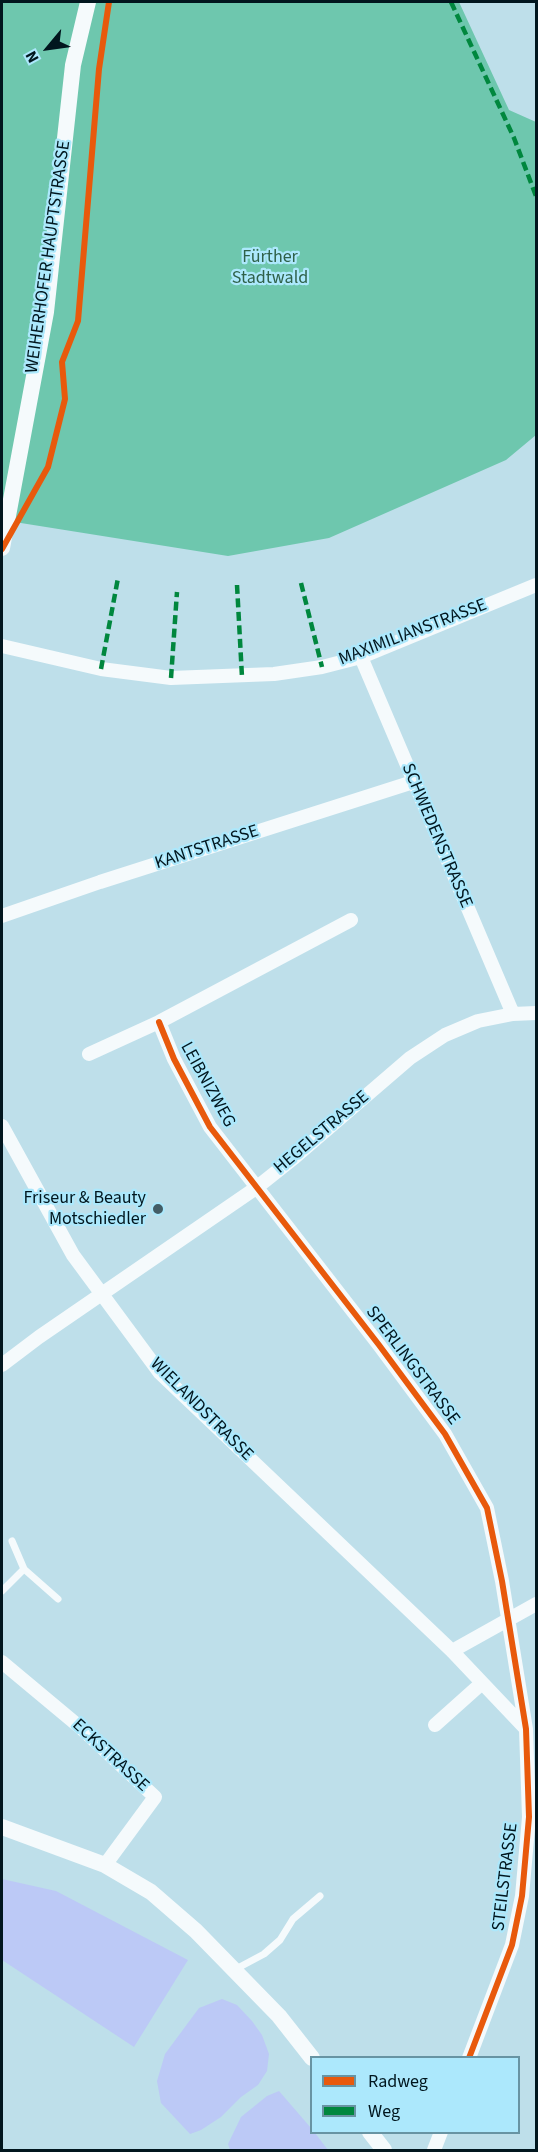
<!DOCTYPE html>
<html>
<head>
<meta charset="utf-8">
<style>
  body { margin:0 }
  #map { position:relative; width:538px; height:2152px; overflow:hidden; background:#bedfea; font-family:"Source Sans 3",sans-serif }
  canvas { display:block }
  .frame { position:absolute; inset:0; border:3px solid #01161e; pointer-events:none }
  .legend { position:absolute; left:310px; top:2056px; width:210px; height:78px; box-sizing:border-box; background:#ace8fc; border:2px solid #6894a3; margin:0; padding:8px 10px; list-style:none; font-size:18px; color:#01161e }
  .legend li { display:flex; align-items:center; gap:12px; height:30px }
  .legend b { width:30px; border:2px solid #6894a3 }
  .north { position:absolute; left:18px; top:18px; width:60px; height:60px; -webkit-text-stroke:4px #ace8fc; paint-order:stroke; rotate:241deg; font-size:16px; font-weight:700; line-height:24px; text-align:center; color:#01161e }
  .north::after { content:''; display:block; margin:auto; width:21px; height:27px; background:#01161e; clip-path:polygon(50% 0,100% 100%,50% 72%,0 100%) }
</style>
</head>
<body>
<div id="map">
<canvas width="538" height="2152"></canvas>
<div class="frame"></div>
<ul class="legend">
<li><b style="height:8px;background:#e8590c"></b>Radweg</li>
<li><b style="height:8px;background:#00873e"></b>Weg</li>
</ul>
<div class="north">N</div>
</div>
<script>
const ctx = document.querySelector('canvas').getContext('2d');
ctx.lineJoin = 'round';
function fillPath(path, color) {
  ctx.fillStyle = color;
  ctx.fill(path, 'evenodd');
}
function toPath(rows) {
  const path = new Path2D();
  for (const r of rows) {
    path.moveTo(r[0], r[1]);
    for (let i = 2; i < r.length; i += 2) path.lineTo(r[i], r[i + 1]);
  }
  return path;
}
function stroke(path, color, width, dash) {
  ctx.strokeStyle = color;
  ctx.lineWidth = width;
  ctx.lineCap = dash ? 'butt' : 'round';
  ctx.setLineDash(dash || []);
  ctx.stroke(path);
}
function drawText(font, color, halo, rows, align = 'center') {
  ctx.font = font + ' "Source Sans 3",sans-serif';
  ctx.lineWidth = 4.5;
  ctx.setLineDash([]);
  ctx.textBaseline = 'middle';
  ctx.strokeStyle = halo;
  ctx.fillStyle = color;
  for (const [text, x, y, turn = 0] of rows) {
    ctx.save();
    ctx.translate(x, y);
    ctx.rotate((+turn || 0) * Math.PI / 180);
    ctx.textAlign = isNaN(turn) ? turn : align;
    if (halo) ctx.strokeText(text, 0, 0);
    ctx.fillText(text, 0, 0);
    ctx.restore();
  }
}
fillPath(toPath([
  [2,2,459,2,509,110,536,122,536,435,506,460,329,538,228,556,2,520]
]), '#6ec7ae');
fillPath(toPath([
  [2,1879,56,1891,188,1960,134,2047,2,1960],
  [222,1999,237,2005,252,2021,262,2035,269,2054,267,2071,258,2085,241,2097,221,2117,201,2130,190,2134,161,2103,157,2081,165,2054,199,2008],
  [279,2091,311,2128,312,2132,315,2133,328,2150,230,2150,228,2144,241,2117,267,2096]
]), '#bcc9f6');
stroke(toPath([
  [12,1541,24,1569,58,1599],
  [2,1591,24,1569],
  [234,1970,264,1954,280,1940,293,1919,320,1896]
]), '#f5fafc', 7);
stroke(toPath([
  [2,646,101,669,171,678,274,674,322,667,361,657,536,585],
  [361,657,513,1014],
  [2,916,100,882,413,782],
  [159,1022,174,1059,210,1127,379,1345,445,1434,487,1508,502,1581,526,1729,529,1817,522,1896,512,1945,469,2058],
  [89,1054,159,1022,351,920],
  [2,1126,73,1255,160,1373,452,1651,526,1729],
  [2,1365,39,1337,256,1188,295,1157,410,1058,445,1035,478,1021,513,1014,536,1013],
  [452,1651,536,1604],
  [2,1662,81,1728,155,1797,105,1865],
  [435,1725,482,1683],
  [434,2150,441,2132]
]), '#f5fafc', 14);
stroke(toPath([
  [2,548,46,312,73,65,88,2],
  [2,1827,105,1865,151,1892,196,1931,279,2016,312,2058],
  [370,2132,384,2150]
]), '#f5fafc', 16);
stroke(toPath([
  [451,2,514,138,536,196],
  [301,583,322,667],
  [237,585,242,677],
  [101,669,118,578],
  [171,678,177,592]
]), '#00873e', 4.5, [9, 4.5]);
stroke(toPath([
  [2,549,48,467,65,399,62,362,78,321,99,69,109,2],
  [159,1022,174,1059,210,1127,379,1345,445,1434,487,1508,502,1581,526,1729,529,1817,522,1896,512,1945,469,2058]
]), '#e8590c', 6);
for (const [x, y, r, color] of [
  [158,1209,6,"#435c65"]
]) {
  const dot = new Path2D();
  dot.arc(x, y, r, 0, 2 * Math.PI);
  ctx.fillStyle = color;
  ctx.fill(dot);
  stroke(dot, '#ace8fc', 2);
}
drawText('18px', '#01161e', '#ace8fc', [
  ["WEIHERHOFER HAUPTSTRASSE",49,257,-82],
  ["MAXIMILIANSTRASSE",413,633,-21],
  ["SCHWEDENSTRASSE",436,836,67],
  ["KANTSTRASSE",207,848,-18],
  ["LEIBNIZWEG",207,1085,61],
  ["HEGELSTRASSE",322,1133,-40],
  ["SPERLINGSTRASSE",412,1366,53],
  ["WIELANDSTRASSE",201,1410,45],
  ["ECKSTRASSE",110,1756,43],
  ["STEILSTRASSE",506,1877,-83]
]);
drawText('18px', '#2f6149', '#ace8fc', [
  ["Fürther",270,258],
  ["Stadtwald",270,279]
]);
drawText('18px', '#01161e', '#ace8fc', [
  ["Friseur & Beauty",146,1199],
  ["Motschiedler",146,1220]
], 'right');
</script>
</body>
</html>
